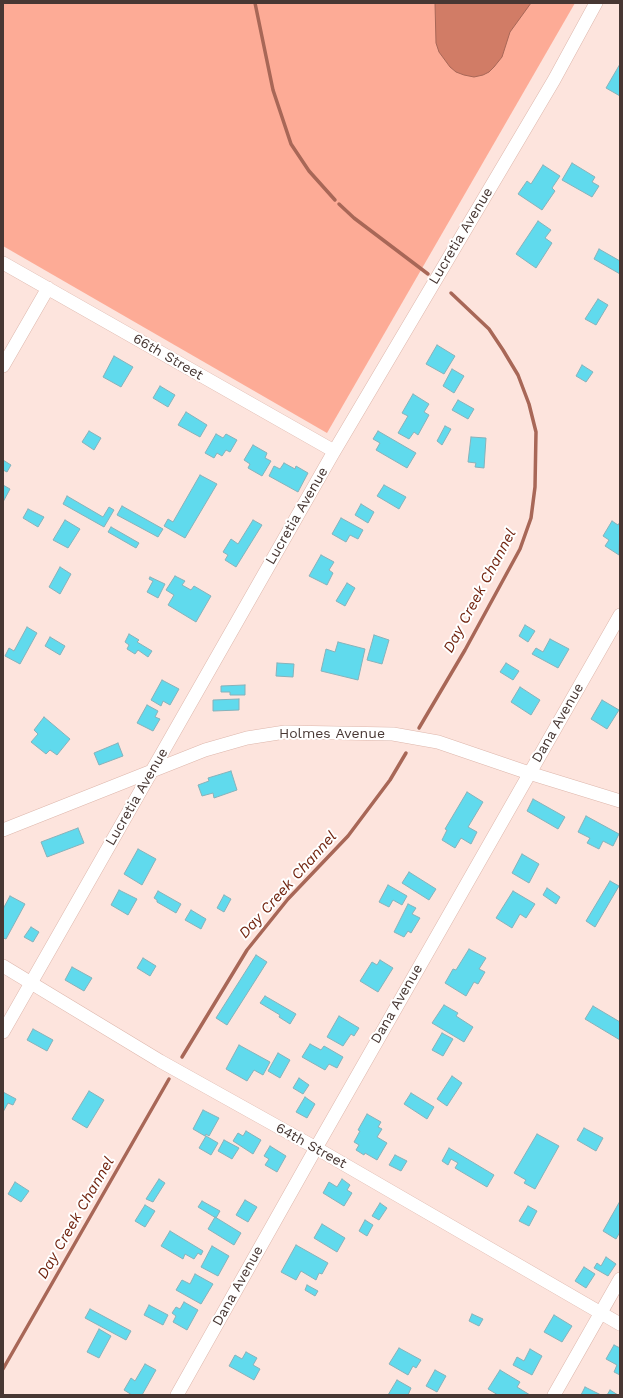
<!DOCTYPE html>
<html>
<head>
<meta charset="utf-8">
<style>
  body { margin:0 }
  #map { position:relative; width:623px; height:1398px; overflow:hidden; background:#fde4dd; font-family:"Work Sans",sans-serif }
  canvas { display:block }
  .frame { position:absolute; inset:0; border:4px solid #473733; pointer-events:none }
</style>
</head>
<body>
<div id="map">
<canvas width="623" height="1398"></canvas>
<div class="frame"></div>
</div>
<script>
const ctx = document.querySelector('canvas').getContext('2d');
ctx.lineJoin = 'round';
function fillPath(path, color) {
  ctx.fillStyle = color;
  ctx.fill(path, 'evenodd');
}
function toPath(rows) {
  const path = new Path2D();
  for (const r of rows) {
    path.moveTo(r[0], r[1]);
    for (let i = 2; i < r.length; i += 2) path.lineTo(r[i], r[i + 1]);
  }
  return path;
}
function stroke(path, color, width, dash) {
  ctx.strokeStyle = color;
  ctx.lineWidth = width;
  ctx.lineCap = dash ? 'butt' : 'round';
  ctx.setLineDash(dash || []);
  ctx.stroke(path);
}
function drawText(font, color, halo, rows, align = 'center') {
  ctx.font = font + ' "Work Sans",sans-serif';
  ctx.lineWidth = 4;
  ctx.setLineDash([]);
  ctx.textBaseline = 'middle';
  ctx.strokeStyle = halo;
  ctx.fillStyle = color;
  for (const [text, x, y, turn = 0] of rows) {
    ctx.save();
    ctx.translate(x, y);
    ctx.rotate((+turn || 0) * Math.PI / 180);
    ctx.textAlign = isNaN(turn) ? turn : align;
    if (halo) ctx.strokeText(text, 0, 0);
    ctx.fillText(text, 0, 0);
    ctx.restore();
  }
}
fillPath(toPath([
  [3,3,575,3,327,433,3,246]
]), '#fdab96');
const water = toPath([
  [435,3,531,3,510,32,502,57,494,67,489,72,483,75,474,77,464,75,456,72,450,67,439,52,436,43,435,3]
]);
fillPath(water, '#d17c66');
stroke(water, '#a86757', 1);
stroke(toPath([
  [255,3,273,90,291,144,309,171,335,200],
  [339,204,354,218,428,274],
  [419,728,465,650,520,549,531,518,535,487,536,432,529,404,518,375,503,350,489,329,451,293],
  [182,1057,247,950,288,899,348,836,390,780,406,753],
  [3,1369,169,1079]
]), '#a86757', 3.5);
const building = toPath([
  [620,64,620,96,606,88,620,64],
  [572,163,595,177,592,182,599,186,592,197,562,180,572,163],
  [543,165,560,176,552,188,555,191,542,210,518,194,527,181,531,184,543,165],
  [538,221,551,230,545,238,552,243,536,268,516,254,538,221],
  [599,249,620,261,620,274,594,259,599,249],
  [598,299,608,305,596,325,585,319,598,299],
  [437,345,455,356,444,374,426,364,437,345],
  [114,356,133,367,121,387,103,377,114,356],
  [582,365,593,372,586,382,576,376,582,365],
  [452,369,464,376,454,393,443,386,452,369],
  [160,386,175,395,168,407,153,398,160,386],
  [413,394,429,404,424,412,429,415,418,435,414,432,409,439,398,433,408,416,402,413,413,394],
  [458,400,474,409,468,419,452,410,458,400],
  [186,412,207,425,200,437,178,425,186,412],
  [445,426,451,429,442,445,437,441,445,426],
  [89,431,101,438,94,450,82,442,89,431],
  [378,431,416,453,407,468,376,450,380,443,373,439,378,431],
  [216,434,223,438,226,434,237,440,230,452,226,450,222,456,217,453,214,458,205,453,216,434],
  [471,437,486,438,484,468,475,467,476,463,468,462,471,437],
  [253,445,267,453,265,458,271,461,262,476,248,468,250,464,244,460,253,445],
  [3,460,11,465,7,472,3,470,3,460],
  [284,463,295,469,296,466,308,473,298,492,269,476,274,466,280,469,284,463],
  [200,475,217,484,185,538,164,526,168,519,173,522,200,475],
  [3,485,10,489,3,502,3,485],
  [384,485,406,497,399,509,377,496,384,485],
  [67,496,103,517,109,507,114,510,104,527,63,504,67,496],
  [361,504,374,512,368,523,355,515,361,504],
  [122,506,163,529,158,537,117,515,122,506],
  [28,509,44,517,38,527,23,518,28,509],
  [341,518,363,530,358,539,350,535,346,542,332,534,341,518],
  [65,520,80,529,68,548,53,540,65,520],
  [253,520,262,525,236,567,225,560,228,555,223,552,231,539,238,544,253,520],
  [612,521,618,525,620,522,619,555,605,546,609,540,603,536,612,521],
  [111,527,139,543,136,548,108,532,111,527],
  [321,555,334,562,329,570,333,573,327,585,309,576,321,555],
  [60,567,71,574,60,594,49,587,60,567],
  [175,576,185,581,182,585,191,590,194,586,211,596,196,622,168,605,174,595,166,590,175,576],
  [150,577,165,584,158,598,147,592,153,581,149,579,150,577],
  [347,583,355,588,345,606,336,601,347,583],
  [525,625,535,631,528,642,519,636,525,625],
  [27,627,37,633,20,664,5,656,9,648,14,651,27,627],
  [129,634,139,640,137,642,152,651,148,657,138,650,135,654,127,649,129,645,125,642,129,634],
  [374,635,389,640,382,664,367,660,374,635],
  [50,637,65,646,60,655,45,646,50,637],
  [550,639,569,649,558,668,532,654,536,648,543,652,550,639],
  [338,642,365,649,358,680,321,671,326,649,335,652,338,642],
  [277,663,294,664,293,677,276,676,277,663],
  [506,663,519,671,513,680,500,672,506,663],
  [162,680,179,689,170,705,163,701,161,706,151,700,162,680],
  [245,685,245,695,230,695,230,692,221,692,221,686,245,685],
  [520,687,540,700,531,715,511,702,520,687],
  [239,699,239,710,213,711,213,700,239,699],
  [602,700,619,710,607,729,591,719,602,700],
  [147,705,158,711,155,717,160,719,153,731,137,723,147,705],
  [44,717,70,739,57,755,50,750,46,754,31,742,38,734,34,730,44,717],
  [118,743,123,756,99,765,94,753,118,743],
  [231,771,237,790,214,798,213,793,202,796,198,785,209,781,208,778,231,771],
  [467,792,483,802,468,827,477,832,471,844,461,838,455,848,442,840,447,830,445,829,467,792],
  [533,799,565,817,558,829,527,811,533,799],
  [586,816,619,834,613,846,603,841,599,849,587,843,590,838,578,832,586,816],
  [78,828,84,843,47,857,41,842,78,828],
  [138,849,156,859,142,885,124,874,138,849],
  [522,854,539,864,529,883,512,873,522,854],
  [409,872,436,889,429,900,402,883,409,872],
  [610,881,619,886,595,927,586,921,610,881],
  [388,885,407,896,402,905,393,900,389,907,379,902,388,885],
  [547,888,560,897,556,904,543,895,547,888],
  [119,890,137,899,128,915,111,905,119,890],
  [158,891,181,904,176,913,157,902,157,900,154,898,158,891],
  [513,891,535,904,526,918,520,914,512,928,496,918,513,891],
  [224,895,231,899,224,912,217,908,224,895],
  [10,896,25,904,6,939,3,938,3,909,10,896],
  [408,904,416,908,412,914,420,918,411,933,408,931,404,937,394,932,408,904],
  [191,910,206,919,201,929,185,920,191,910],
  [31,927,39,932,33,942,24,937,31,927],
  [469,949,486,958,479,969,485,972,478,984,474,982,466,996,445,983,453,969,456,970,469,949],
  [256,955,267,962,227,1025,216,1018,256,955],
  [143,958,156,966,150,976,137,968,143,958],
  [380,960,393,968,378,992,360,981,372,962,377,965,380,960],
  [72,967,92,978,84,991,65,980,72,967],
  [265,996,296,1014,290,1024,279,1017,280,1015,260,1003,265,996],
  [444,1005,458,1013,456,1016,473,1027,464,1042,432,1023,444,1005],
  [593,1006,620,1022,620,1040,585,1019,593,1006],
  [339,1016,359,1028,354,1036,351,1034,343,1046,327,1037,339,1016],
  [33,1029,53,1040,47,1051,27,1040,33,1029],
  [442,1033,453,1039,443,1056,432,1050,442,1033],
  [310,1044,321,1050,324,1046,343,1057,337,1068,329,1064,325,1070,302,1057,310,1044],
  [239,1045,270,1062,263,1075,254,1070,247,1081,226,1069,239,1045],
  [278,1053,290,1060,280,1078,268,1071,278,1053],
  [452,1076,462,1083,447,1106,437,1099,452,1076],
  [299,1078,309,1085,303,1094,293,1088,299,1078],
  [89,1091,104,1100,87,1128,72,1119,89,1091],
  [3,1092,16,1099,13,1105,8,1103,3,1112,3,1092],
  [411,1093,434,1107,427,1119,404,1104,411,1093],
  [305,1097,315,1104,307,1118,296,1112,305,1097],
  [203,1110,219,1118,209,1136,206,1134,205,1136,193,1129,203,1110],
  [367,1114,381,1122,378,1127,382,1129,377,1137,387,1143,377,1160,365,1153,364,1155,356,1150,359,1145,354,1142,360,1131,358,1130,367,1114],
  [584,1128,603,1138,596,1151,577,1140,584,1128],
  [246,1131,261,1140,253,1154,233,1141,238,1133,243,1136,246,1131],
  [537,1134,559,1146,535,1189,524,1183,526,1180,514,1173,537,1134],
  [206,1136,218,1143,211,1155,199,1148,206,1136],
  [224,1140,239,1148,232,1159,218,1151,224,1140],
  [270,1146,286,1156,277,1172,265,1165,269,1159,264,1156,270,1146],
  [449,1148,494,1175,487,1187,455,1168,458,1163,451,1159,448,1165,442,1161,449,1148],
  [395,1155,407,1161,401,1171,389,1165,395,1155],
  [159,1179,165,1183,153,1202,146,1199,159,1179],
  [342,1179,350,1185,347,1190,352,1193,344,1206,323,1193,329,1182,337,1187,342,1179],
  [15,1182,29,1191,21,1202,8,1194,15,1182],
  [245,1200,257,1207,248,1222,236,1215,245,1200],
  [202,1201,220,1211,216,1218,198,1207,202,1201],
  [620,1201,620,1232,616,1239,603,1231,620,1201],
  [380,1203,387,1208,379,1220,372,1216,380,1203],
  [145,1205,155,1211,145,1227,135,1221,145,1205],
  [528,1206,537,1211,529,1226,519,1221,528,1206],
  [215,1217,241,1233,234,1245,208,1229,215,1217],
  [365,1220,373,1225,367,1236,359,1231,365,1220],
  [322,1224,345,1238,337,1252,314,1238,322,1224],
  [170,1231,203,1251,201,1255,198,1253,194,1259,185,1254,183,1259,161,1246,170,1231],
  [296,1245,328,1263,322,1274,319,1273,316,1280,301,1271,296,1280,281,1272,296,1245],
  [212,1246,229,1256,218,1276,201,1267,212,1246],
  [606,1257,616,1264,608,1276,594,1268,597,1263,601,1266,606,1257],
  [584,1267,595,1274,586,1288,575,1281,584,1267],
  [195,1274,213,1284,201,1304,176,1290,182,1280,190,1284,195,1274],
  [307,1285,318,1291,315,1296,305,1290,307,1285],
  [184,1302,198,1310,187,1330,173,1322,176,1316,172,1313,176,1307,180,1309,184,1302],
  [149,1305,168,1315,163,1325,144,1315,149,1305],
  [90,1309,131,1331,126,1340,85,1318,90,1309],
  [472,1314,483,1319,479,1326,469,1321,472,1314],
  [554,1315,572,1326,562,1342,544,1332,554,1315],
  [99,1329,111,1336,99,1358,87,1352,99,1329],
  [614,1345,620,1348,620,1375,614,1372,617,1365,606,1359,614,1345],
  [399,1348,421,1360,416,1368,413,1366,408,1375,389,1364,399,1348],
  [530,1349,542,1356,532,1375,513,1365,517,1357,524,1361,530,1349],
  [246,1352,257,1358,253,1365,260,1369,254,1380,229,1366,235,1355,242,1359,246,1352],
  [145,1364,156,1370,142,1395,132,1395,124,1390,131,1378,135,1381,145,1364],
  [435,1370,446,1376,437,1392,426,1386,435,1370],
  [500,1370,520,1382,517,1387,530,1395,498,1395,488,1389,500,1370],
  [397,1380,411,1388,408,1395,388,1395,397,1380],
  [585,1387,601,1395,581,1395,585,1387],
  [610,1390,618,1395,607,1395,610,1390]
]);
fillPath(building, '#60daed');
stroke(building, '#86b2ba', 1);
const street = toPath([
  [3,263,334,451],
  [3,366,48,288],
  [3,830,205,750,247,738,285,732,393,734,438,742,529,773,620,801],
  [3,966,160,1061,316,1148,620,1324],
  [3,1032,332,455,554,80,596,3],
  [177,1395,316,1148,620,615],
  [554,1395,620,1279]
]);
stroke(street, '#ddb6ab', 14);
stroke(street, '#fff', 13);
drawText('14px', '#473733', '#fff', [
  ["Lucretia Avenue",461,236,-59],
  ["66th Street",168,357,30],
  ["Lucretia Avenue",297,516,-60],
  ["Dana Avenue",558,723,-60],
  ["Holmes Avenue",332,734],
  ["Lucretia Avenue",137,797,-60],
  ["Dana Avenue",397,1004,-60],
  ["64th Street",311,1146,29],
  ["Dana Avenue",238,1286,-61]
]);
drawText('italic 15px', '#71240f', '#fff', [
  ["Day Creek Channel",480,591,-62],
  ["Day Creek Channel",288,885,-48],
  ["Day Creek Channel",76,1218,-60]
]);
</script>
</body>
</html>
